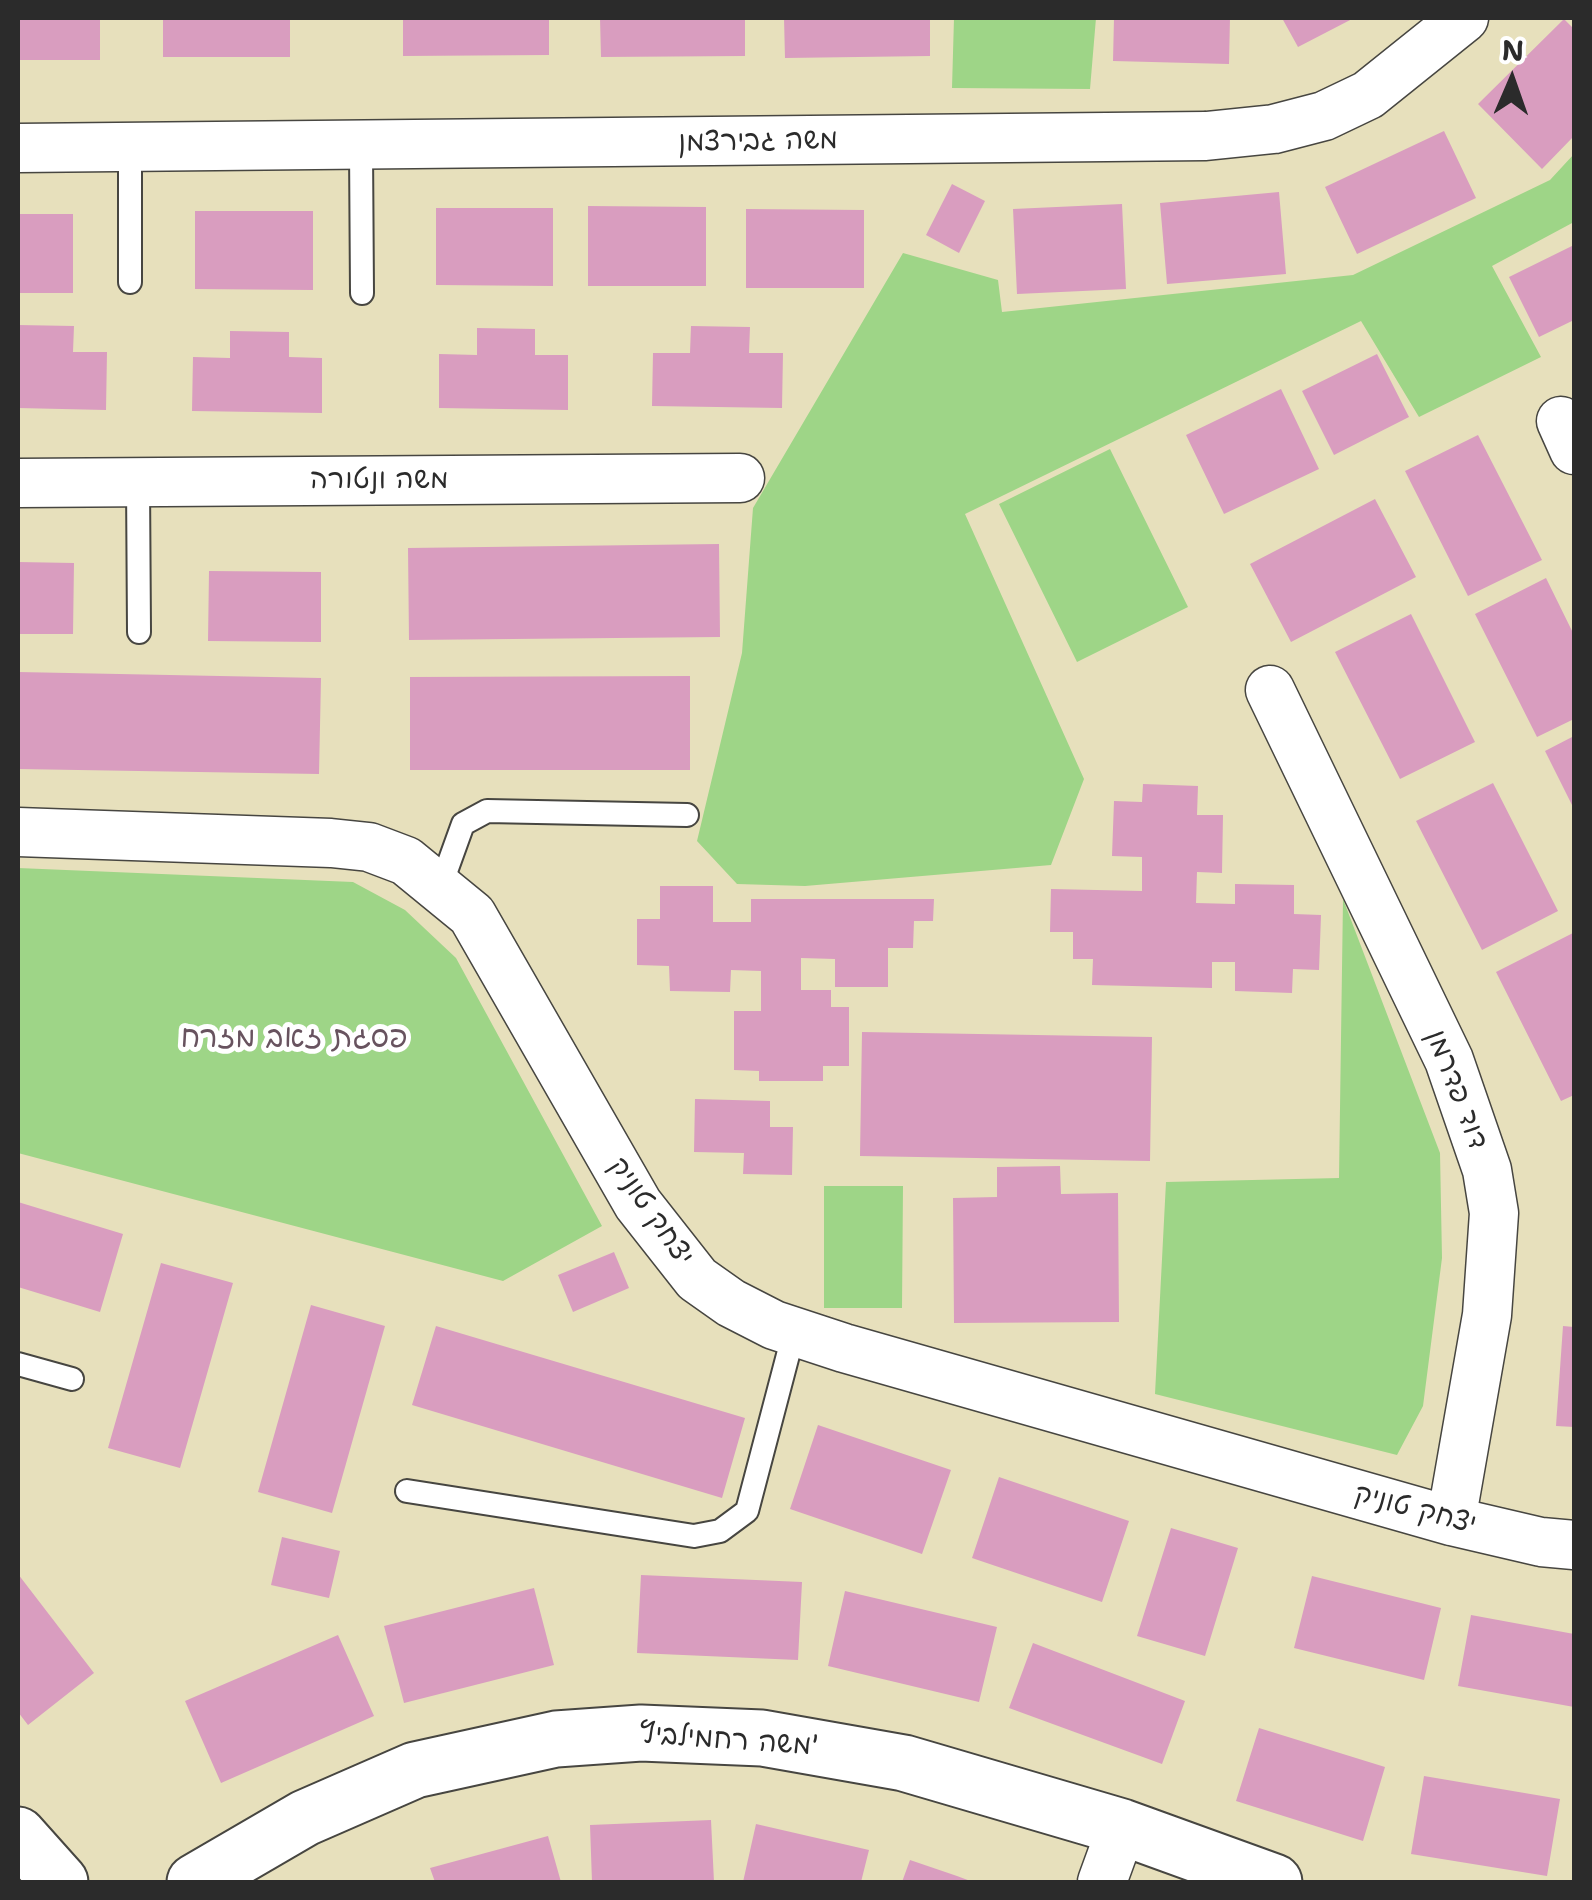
<!DOCTYPE html>
<html>
<head>
<meta charset="utf-8">
<style>
  body { margin:0 }
  #map { position:relative; width:1592px; height:1900px; overflow:hidden; background:#e7e0bc; font-family:"Shantell Sans",sans-serif }
  canvas { display:block }
  .frame { position:absolute; inset:0; border:20px solid #2b2b2b; pointer-events:none }
  .north { position:absolute; left:1462px; top:30px; width:100px; height:100px; -webkit-text-stroke:8px #fff; paint-order:stroke; rotate:2deg; font-size:28px; font-weight:700; line-height:40px; text-align:center; color:#2b2b2b }
  .north::after { content:''; display:block; margin:auto; width:35px; height:45px; background:#2b2b2b; clip-path:polygon(50% 0,100% 100%,50% 72%,0 100%) }
</style>
</head>
<body>
<div id="map">
<canvas width="1592" height="1900"></canvas>
<div class="frame"></div>
<div class="north">N</div>
</div>
<script>
const ctx = document.querySelector('canvas').getContext('2d');
ctx.lineJoin = 'round';
function fillPath(path, color) {
  ctx.fillStyle = color;
  ctx.fill(path, 'evenodd');
}
function toPath(rows) {
  const path = new Path2D();
  for (const r of rows) {
    path.moveTo(r[0], r[1]);
    for (let i = 2; i < r.length; i += 2) path.lineTo(r[i], r[i + 1]);
  }
  return path;
}
function stroke(path, color, width, dash) {
  ctx.strokeStyle = color;
  ctx.lineWidth = width;
  ctx.lineCap = dash ? 'butt' : 'round';
  ctx.setLineDash(dash || []);
  ctx.stroke(path);
}
function drawText(font, color, halo, rows, align = 'center') {
  ctx.font = font + ' "Shantell Sans","Playpen Sans Hebrew",sans-serif';
  ctx.lineWidth = 10;
  ctx.setLineDash([]);
  ctx.textBaseline = 'middle';
  ctx.strokeStyle = halo;
  ctx.fillStyle = color;
  for (const [text, x, y, turn = 0] of rows) {
    ctx.save();
    ctx.translate(x, y);
    ctx.rotate((+turn || 0) * Math.PI / 180);
    ctx.textAlign = isNaN(turn) ? turn : align;
    if (halo) ctx.strokeText(text, 0, 0);
    ctx.fillText(text, 0, 0);
    ctx.restore();
  }
}
fillPath(toPath([
  [954,18,1096,18,1090,89,952,88],
  [1574,154,1574,222,1492,266,1541,357,1419,417,1361,321,965,514,1084,779,1051,865,805,886,737,884,697,841,742,653,753,508,903,253,998,280,1002,312,1353,275,1550,180],
  [1110,449,1188,607,1077,662,999,504],
  [18,868,353,882,405,910,456,958,602,1226,503,1281,18,1153],
  [1343,899,1440,1153,1442,1258,1423,1406,1397,1455,1155,1394,1166,1182,1339,1178],
  [824,1186,903,1186,902,1308,824,1308]
]), '#9ed587');
fillPath(toPath([
  [18,18,100,18,100,60,18,60],
  [163,18,290,18,290,57,163,57],
  [403,18,549,18,549,55,403,56],
  [600,18,745,18,745,56,601,57],
  [784,18,930,18,930,56,785,58],
  [1114,18,1230,18,1229,64,1113,61],
  [1282,18,1354,18,1298,47],
  [1564,19,1574,29,1574,136,1542,169,1478,104],
  [1444,131,1476,198,1357,254,1325,187],
  [952,184,985,201,959,253,926,235],
  [1279,192,1286,274,1167,284,1160,203],
  [1122,204,1126,289,1017,294,1013,209],
  [588,206,706,207,706,286,588,286],
  [436,208,553,208,553,286,436,285],
  [746,209,864,210,864,288,746,288],
  [195,211,313,211,313,290,195,289],
  [18,214,73,214,73,293,18,293],
  [1574,245,1574,320,1539,337,1509,277],
  [18,325,74,326,73,352,107,352,106,410,18,408],
  [691,326,750,327,749,353,783,353,782,408,652,406,653,353,690,353],
  [477,328,535,329,535,355,568,355,568,410,439,408,439,354,477,355],
  [230,331,289,332,289,357,322,358,322,413,192,411,193,357,230,358],
  [1377,354,1409,417,1334,455,1302,391],
  [1281,389,1319,469,1224,514,1186,435],
  [1478,435,1542,560,1468,596,1405,471],
  [1375,499,1416,577,1291,642,1250,564],
  [719,544,720,637,409,640,408,548],
  [18,562,74,563,73,634,18,634],
  [209,571,321,572,321,642,208,641],
  [1546,578,1574,635,1574,719,1537,737,1475,614],
  [1411,614,1475,742,1400,779,1335,652],
  [18,672,321,678,319,774,18,769],
  [690,676,690,770,410,770,410,677],
  [1574,736,1574,809,1545,751],
  [1493,783,1558,911,1482,950,1416,821],
  [1143,784,1198,786,1197,815,1223,815,1222,873,1197,872,1196,903,1235,904,1235,884,1294,885,1294,914,1321,915,1319,970,1293,969,1292,993,1235,991,1235,962,1212,962,1212,988,1092,985,1093,959,1073,959,1073,932,1050,932,1051,889,1142,891,1142,857,1112,856,1114,801,1142,802],
  [660,886,713,886,713,922,751,922,751,899,934,899,933,921,914,921,913,948,888,948,888,987,835,987,835,959,801,958,801,990,831,990,831,1007,849,1007,849,1066,823,1066,823,1081,759,1081,759,1071,734,1070,734,1011,761,1011,761,971,731,970,730,992,670,991,669,966,637,965,637,919,660,919],
  [1573,933,1574,1095,1561,1101,1496,972],
  [862,1032,1152,1037,1150,1161,860,1156],
  [695,1099,770,1101,770,1127,793,1127,792,1175,743,1174,744,1153,694,1152],
  [1060,1166,1061,1194,1118,1193,1119,1322,954,1323,953,1198,997,1197,997,1167],
  [18,1202,123,1234,100,1312,18,1287],
  [614,1252,629,1288,573,1312,558,1275],
  [161,1263,233,1283,180,1468,108,1448],
  [311,1305,385,1326,332,1513,258,1492],
  [436,1326,745,1418,722,1498,412,1405],
  [1563,1326,1574,1327,1574,1427,1556,1426],
  [818,1425,951,1470,922,1554,790,1509],
  [999,1477,1129,1521,1102,1602,972,1558],
  [1171,1528,1238,1548,1205,1656,1137,1636],
  [282,1537,340,1551,329,1598,271,1585],
  [18,1574,94,1673,28,1725,18,1712],
  [641,1575,802,1582,798,1660,637,1653],
  [1312,1576,1441,1608,1424,1680,1294,1648],
  [534,1588,554,1665,404,1703,384,1626],
  [845,1591,997,1627,979,1702,828,1666],
  [1471,1615,1574,1634,1574,1707,1458,1686],
  [338,1635,374,1716,221,1783,185,1701],
  [1033,1643,1185,1701,1162,1764,1009,1708],
  [1259,1728,1385,1767,1363,1841,1236,1801],
  [1424,1776,1560,1799,1547,1876,1411,1854],
  [711,1820,714,1882,592,1882,590,1825],
  [756,1824,869,1850,861,1882,743,1882],
  [548,1836,561,1882,435,1882,430,1868],
  [910,1860,957,1876,973,1882,902,1882]
]), '#d99dbf');
const service = toPath([
  [130,148,130,282],
  [361,148,362,293],
  [138,482,139,632],
  [441,885,463,824,487,811,687,815],
  [18,1364,72,1379],
  [407,1491,694,1536,720,1531,747,1511,794,1332]
]);
const minor = toPath([
  [18,148,1206,136,1274,129,1324,116,1368,95,1464,18],
  [1561,421,1574,450],
  [18,483,740,478],
  [1270,690,1449,1060,1487,1170,1494,1213,1487,1315,1451,1521],
  [18,832,331,843,369,847,406,861,472,915,638,1204,697,1279,731,1303,774,1325,844,1348,1451,1521,1541,1542,1574,1545],
  [1102,1882,1122,1827]
]);
const tertiary = toPath([
  [18,1835,60,1882],
  [195,1882,305,1818,415,1770,556,1739,641,1733,762,1738,904,1763,1122,1827,1274,1882]
]);
stroke(service, '#474641', 26);
stroke(minor, '#474641', 51);
stroke(tertiary, '#474641', 59);
stroke(service, '#fff', 22);
stroke(minor, '#fff', 48);
stroke(tertiary, '#fff', 55);
drawText('28px', '#2b2b2b', '#fff', [
  ["משה גבירצמן",758,142,-1],
  ["משה ונטורה",379,481],
  ["דוד פדרמן",1456,1090,69],
  ["יצחק טוניק",650,1212,55],
  ["יצחק טוניק",1415,1510,15],
  ["משה רחמילביץ'",729,1741,4]
]);
drawText('30px', '#68535f', '#fff', [
  ["פסגת זאב מזרח",294,1039]
]);
</script>
</body>
</html>
